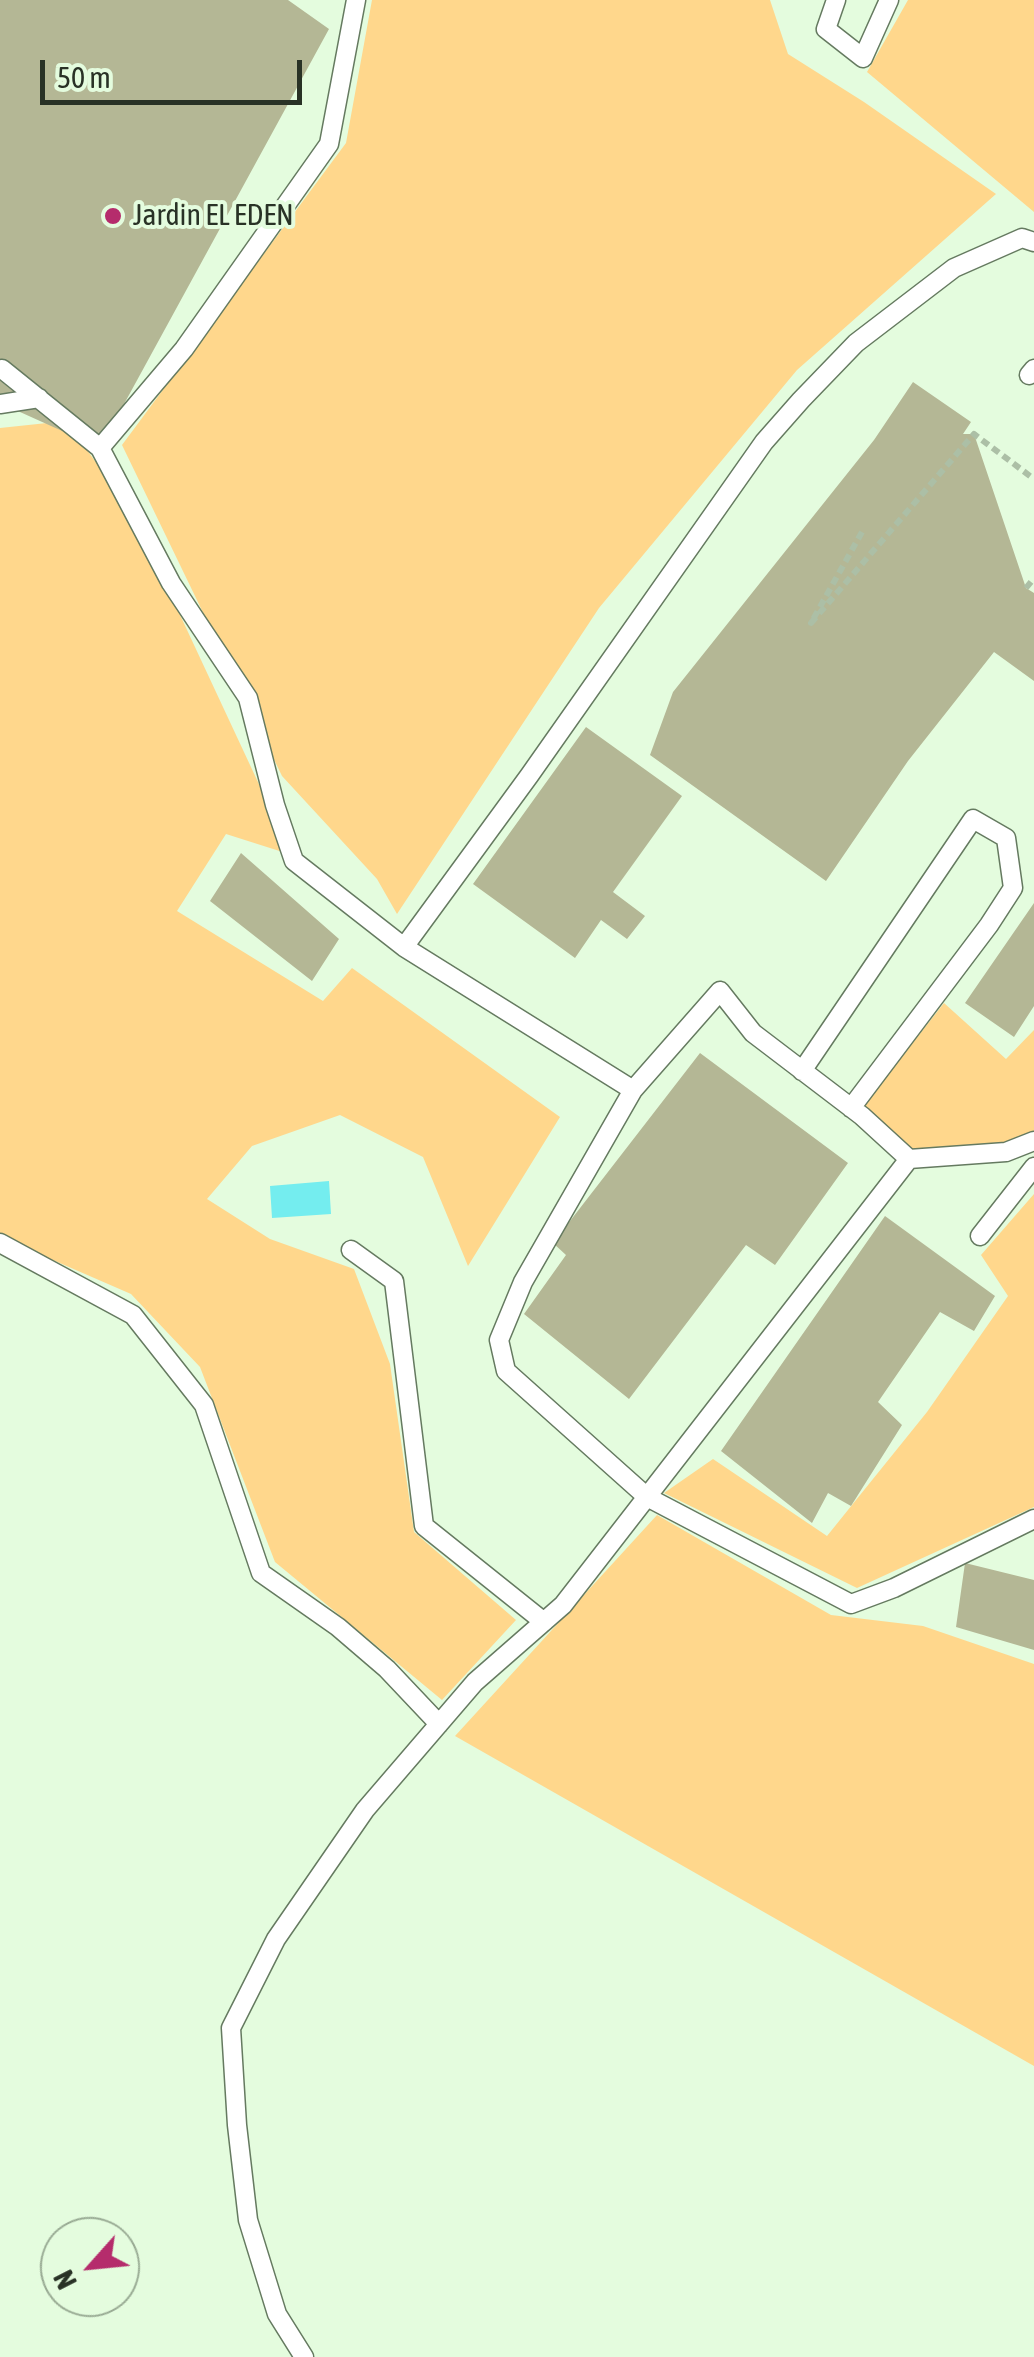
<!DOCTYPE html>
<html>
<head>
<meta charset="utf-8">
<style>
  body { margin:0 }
  #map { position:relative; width:1034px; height:2357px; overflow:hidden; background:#e4fcde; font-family:"Asap Condensed",sans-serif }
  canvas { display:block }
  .north { position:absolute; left:40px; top:2217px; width:100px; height:100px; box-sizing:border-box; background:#e4fcde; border:2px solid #99ab94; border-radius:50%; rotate:243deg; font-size:28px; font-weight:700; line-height:40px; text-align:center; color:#293226 }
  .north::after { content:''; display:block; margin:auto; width:35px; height:45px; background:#b52c6c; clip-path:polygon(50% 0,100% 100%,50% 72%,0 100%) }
  .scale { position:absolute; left:40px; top:60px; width:262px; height:45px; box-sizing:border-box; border:5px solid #293226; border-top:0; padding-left:12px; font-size:30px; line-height:35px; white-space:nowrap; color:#293226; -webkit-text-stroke:8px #e4fcde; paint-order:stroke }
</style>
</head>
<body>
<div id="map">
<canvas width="1034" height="2357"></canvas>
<div class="north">N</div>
<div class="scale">50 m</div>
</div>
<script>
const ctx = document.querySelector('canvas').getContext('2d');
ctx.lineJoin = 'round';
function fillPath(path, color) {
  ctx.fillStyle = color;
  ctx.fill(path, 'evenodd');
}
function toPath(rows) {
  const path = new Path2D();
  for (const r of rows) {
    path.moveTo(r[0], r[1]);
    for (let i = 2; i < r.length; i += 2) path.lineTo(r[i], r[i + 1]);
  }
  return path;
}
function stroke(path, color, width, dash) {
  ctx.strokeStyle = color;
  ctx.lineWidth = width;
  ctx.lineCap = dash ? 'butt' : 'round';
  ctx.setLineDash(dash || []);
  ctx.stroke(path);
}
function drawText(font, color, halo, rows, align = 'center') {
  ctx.font = font + ' "Asap Condensed",sans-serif';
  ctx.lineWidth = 8;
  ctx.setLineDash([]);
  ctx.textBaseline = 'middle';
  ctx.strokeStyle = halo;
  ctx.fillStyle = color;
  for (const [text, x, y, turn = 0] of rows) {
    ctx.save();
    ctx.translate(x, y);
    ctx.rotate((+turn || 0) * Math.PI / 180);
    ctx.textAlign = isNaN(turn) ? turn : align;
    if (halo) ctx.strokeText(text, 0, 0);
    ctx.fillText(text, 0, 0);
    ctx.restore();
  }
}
fillPath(toPath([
  [372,0,770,0,788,54,864,102,996,194,797,370,599,608,397,914,377,879,282,776,122,445,346,143],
  [908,0,1034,0,1034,212,867,72],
  [66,421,132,512,292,855,226,834,177,911,323,1001,352,968,560,1117,468,1266,423,1157,340,1115,252,1146,207,1199,270,1239,354,1269,390,1364,414,1532,516,1620,442,1700,275,1562,200,1367,131,1294,0,1237,0,428],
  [944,1003,1006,1059,1034,1030,1034,1131,1001,1144,913,1150,864,1105],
  [1034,1194,1034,1507,857,1588,664,1493,713,1459,827,1536,927,1412,1008,1296,981,1255],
  [657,1515,831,1615,923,1626,1034,1664,1034,2066,455,1736]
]), '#ffd78c');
fillPath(toPath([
  [329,1181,331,1214,272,1218,270,1186]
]), '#74edef');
fillPath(toPath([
  [0,0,288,0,329,29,100,448,0,403],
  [913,382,971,422,963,434,974,434,1026,588,1034,593,1034,681,994,652,908,761,826,881,650,755,673,692,874,440],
  [586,727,682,796,613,892,645,916,627,939,601,920,575,958,473,884],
  [241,853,339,939,312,981,210,901],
  [1034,903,1034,1006,1014,1037,965,1003],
  [700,1053,848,1163,775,1265,746,1245,629,1399,524,1314,566,1255,553,1243],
  [885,1216,995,1296,974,1331,940,1312,878,1402,902,1425,851,1506,828,1493,812,1523,721,1451],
  [965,1563,1034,1580,1034,1650,956,1627]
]), '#b4b795');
const lane = toPath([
  [836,0,826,29,863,58,889,0],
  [2,369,100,448,171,583,248,698,275,805,294,861,404,947,633,1090],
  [1029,375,1034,369],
  [0,404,39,398],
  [100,448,184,349,329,144,356,0],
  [404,947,529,776,764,442,801,400,856,343,954,268,1022,238,1034,242],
  [802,1071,973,819,1006,838,1013,888,989,925,851,1108],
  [1034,1141,1006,1152,909,1159,862,1116,753,1033,720,991,633,1090,523,1282,499,1340,506,1371,647,1497,851,1604,894,1588,1034,1519],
  [980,1236,1034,1167],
  [0,1243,133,1315,204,1405,261,1573,338,1627,387,1669,439,1724],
  [351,1250,394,1281,424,1526,544,1622],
  [304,2357,277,2314,248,2220,237,2125,231,2028,276,1939,365,1810,475,1682,563,1605,909,1159]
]);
stroke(lane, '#657a60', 21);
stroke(toPath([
  [862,532,811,623,974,434,1034,479],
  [1026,588,1034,578]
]), '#acbfa6', 6, [8, 5]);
stroke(lane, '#fff', 18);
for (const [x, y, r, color] of [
  [113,216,10,"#b52c6c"]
]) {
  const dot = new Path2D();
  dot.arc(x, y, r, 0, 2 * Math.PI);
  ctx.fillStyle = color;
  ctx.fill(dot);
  stroke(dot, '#e4fcde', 4);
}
drawText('30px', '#293226', '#e4fcde', [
  ["Jardin EL EDEN",133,216]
], 'left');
</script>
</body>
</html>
